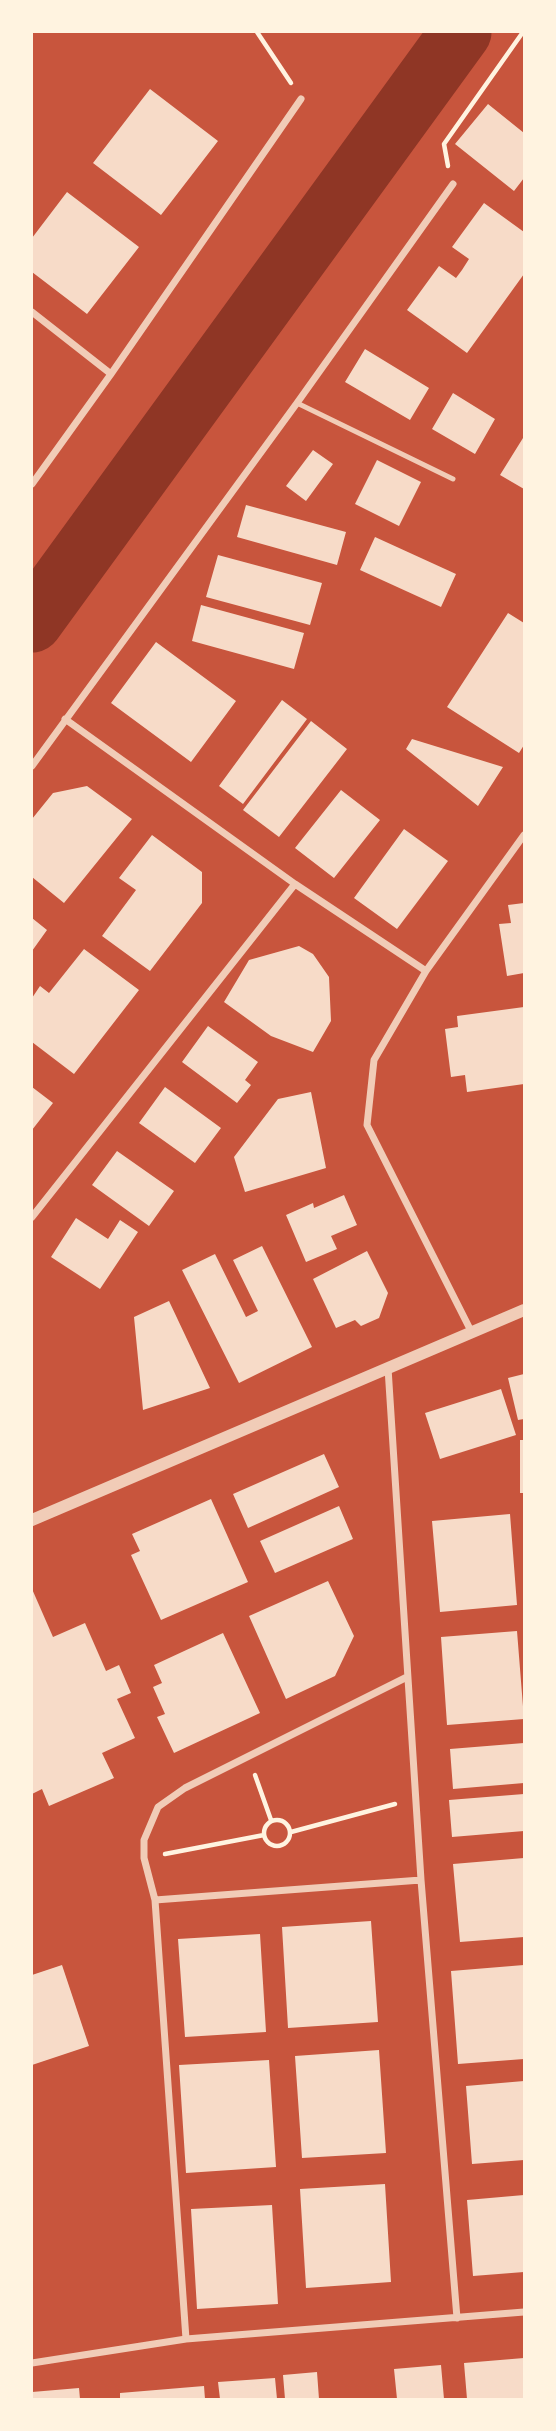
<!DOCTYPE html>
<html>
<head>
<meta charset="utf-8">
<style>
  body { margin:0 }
  #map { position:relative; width:556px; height:2431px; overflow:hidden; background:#c8553d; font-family:"Noto Sans",sans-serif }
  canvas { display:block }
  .frame { position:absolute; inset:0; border:33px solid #fff3e0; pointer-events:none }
</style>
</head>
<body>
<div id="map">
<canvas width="556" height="2431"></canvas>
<div class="frame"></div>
</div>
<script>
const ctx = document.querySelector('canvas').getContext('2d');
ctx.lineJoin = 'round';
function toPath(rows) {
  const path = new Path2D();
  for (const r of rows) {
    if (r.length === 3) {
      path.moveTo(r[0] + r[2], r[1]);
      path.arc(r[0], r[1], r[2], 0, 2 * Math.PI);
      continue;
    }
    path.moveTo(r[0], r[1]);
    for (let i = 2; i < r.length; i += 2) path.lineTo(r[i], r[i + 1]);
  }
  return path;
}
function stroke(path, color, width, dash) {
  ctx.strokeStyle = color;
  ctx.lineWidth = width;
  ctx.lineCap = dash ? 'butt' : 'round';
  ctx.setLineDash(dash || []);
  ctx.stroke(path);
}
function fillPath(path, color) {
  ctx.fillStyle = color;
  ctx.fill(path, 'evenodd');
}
stroke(toPath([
  [32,622,461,32]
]), '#8f3625', 61);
fillPath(toPath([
  [150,89,218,141,161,215,93,163],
  [488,104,524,133,524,178,514,191,455,144],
  [67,192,139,247,87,314,32,272,32,238],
  [484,203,524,232,524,274,467,353,407,310,439,266,456,278,462,270,469,259,452,247],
  [365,349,429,388,410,420,345,382],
  [453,393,495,419,475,454,432,429],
  [523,438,524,439,524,489,500,475],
  [313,450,333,464,306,501,286,486],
  [377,460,421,482,399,526,355,504],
  [246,505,346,532,337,565,237,537],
  [375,537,456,574,441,607,360,570],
  [218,555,322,583,310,625,206,597],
  [201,605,304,633,294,669,192,641],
  [508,613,524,623,524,745,519,753,447,707],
  [156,642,236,701,191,762,111,703],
  [282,700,307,719,243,804,219,786],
  [311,721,347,749,279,837,243,810],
  [412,739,503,767,478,806,406,749],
  [87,786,132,819,64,903,32,877,32,819,53,793],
  [341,790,380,820,334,878,295,848],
  [404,829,448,861,397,929,354,898],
  [152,835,202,872,202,903,150,971,102,936,136,890,119,878],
  [524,903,524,973,507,976,499,924,511,923,508,905],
  [32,918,47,930,32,951],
  [299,946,313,954,329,977,331,1021,313,1052,271,1036,224,1002,249,960],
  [84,949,139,990,74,1074,32,1042,32,998,40,986,49,993],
  [524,1007,524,1084,467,1092,465,1075,451,1077,445,1029,458,1027,457,1016],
  [208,1026,258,1062,245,1080,251,1085,237,1103,182,1062],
  [32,1087,53,1103,32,1130],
  [165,1087,221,1128,195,1163,139,1123],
  [311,1092,326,1168,245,1192,234,1157,278,1099],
  [117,1151,174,1191,149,1226,92,1185],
  [344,1195,357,1225,331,1236,337,1249,306,1262,286,1215,313,1203,314,1208],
  [76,1218,108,1239,120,1220,138,1232,100,1289,51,1257],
  [262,1246,312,1347,239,1383,182,1270,215,1254,246,1317,258,1311,233,1260],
  [367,1251,388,1293,379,1318,361,1326,355,1320,336,1328,313,1279],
  [169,1301,210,1388,143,1410,134,1317],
  [524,1374,524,1419,518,1420,508,1378],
  [501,1389,516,1435,440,1459,425,1413],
  [520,1440,524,1440,524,1493,520,1493],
  [324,1454,339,1487,248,1528,233,1494],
  [211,1499,248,1582,161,1620,131,1555,140,1551,132,1534],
  [339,1506,353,1539,275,1573,260,1541],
  [510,1514,517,1605,440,1612,432,1521],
  [328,1581,354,1636,335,1676,286,1699,249,1616],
  [32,1589,53,1637,85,1623,106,1671,119,1665,131,1693,117,1699,135,1738,102,1753,114,1778,49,1806,42,1789,32,1794],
  [517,1631,524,1719,447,1725,441,1637],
  [223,1633,260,1713,174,1753,157,1717,165,1714,153,1687,162,1683,154,1665],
  [524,1743,524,1783,453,1789,450,1749],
  [524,1794,524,1831,452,1837,449,1800],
  [524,1858,524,1937,460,1942,453,1864],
  [371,1921,378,2022,288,2028,282,1927],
  [260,1934,266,2032,185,2037,178,1939],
  [62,1965,89,2046,32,2065,32,1975],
  [524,1965,524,2059,458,2064,451,1971],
  [379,2050,386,2153,302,2158,295,2056],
  [269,2060,276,2167,186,2173,179,2065],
  [524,2081,524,2160,472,2164,466,2086],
  [385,2184,391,2282,306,2288,300,2189],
  [524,2195,524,2272,473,2276,467,2200],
  [272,2205,278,2304,197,2309,191,2209],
  [524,2358,524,2399,467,2399,464,2363],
  [441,2365,444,2399,397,2399,394,2369],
  [317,2372,319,2399,285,2399,283,2375],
  [275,2378,277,2399,220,2399,218,2382],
  [204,2386,205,2399,120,2399,120,2393],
  [79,2388,80,2399,32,2399,32,2392]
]), '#f7dbc8');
stroke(toPath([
  [257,32,291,83],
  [448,166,444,144,523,32],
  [255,1775,271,1820],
  [277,1833,13],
  [291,1832,395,1804],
  [165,1854,264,1835]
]), '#fff3e0', 4.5);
stroke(toPath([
  [297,403,453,479]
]), '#f1ccb7', 5);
stroke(toPath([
  [32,312,111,374],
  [32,484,111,374,301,99],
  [65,719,295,884,426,971],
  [32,766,297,403,453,184],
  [32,1217,295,884],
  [472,1333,367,1125,374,1060,426,971,524,835],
  [388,1368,421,1880,457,2318],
  [155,1900,421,1880],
  [186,2339,155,1900,144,1858,144,1840,158,1807,185,1788,407,1677],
  [32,2363,186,2339,524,2312]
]), '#f1ccb7', 7);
stroke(toPath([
  [32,1520,524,1310]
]), '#f1ccb7', 12);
</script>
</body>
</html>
